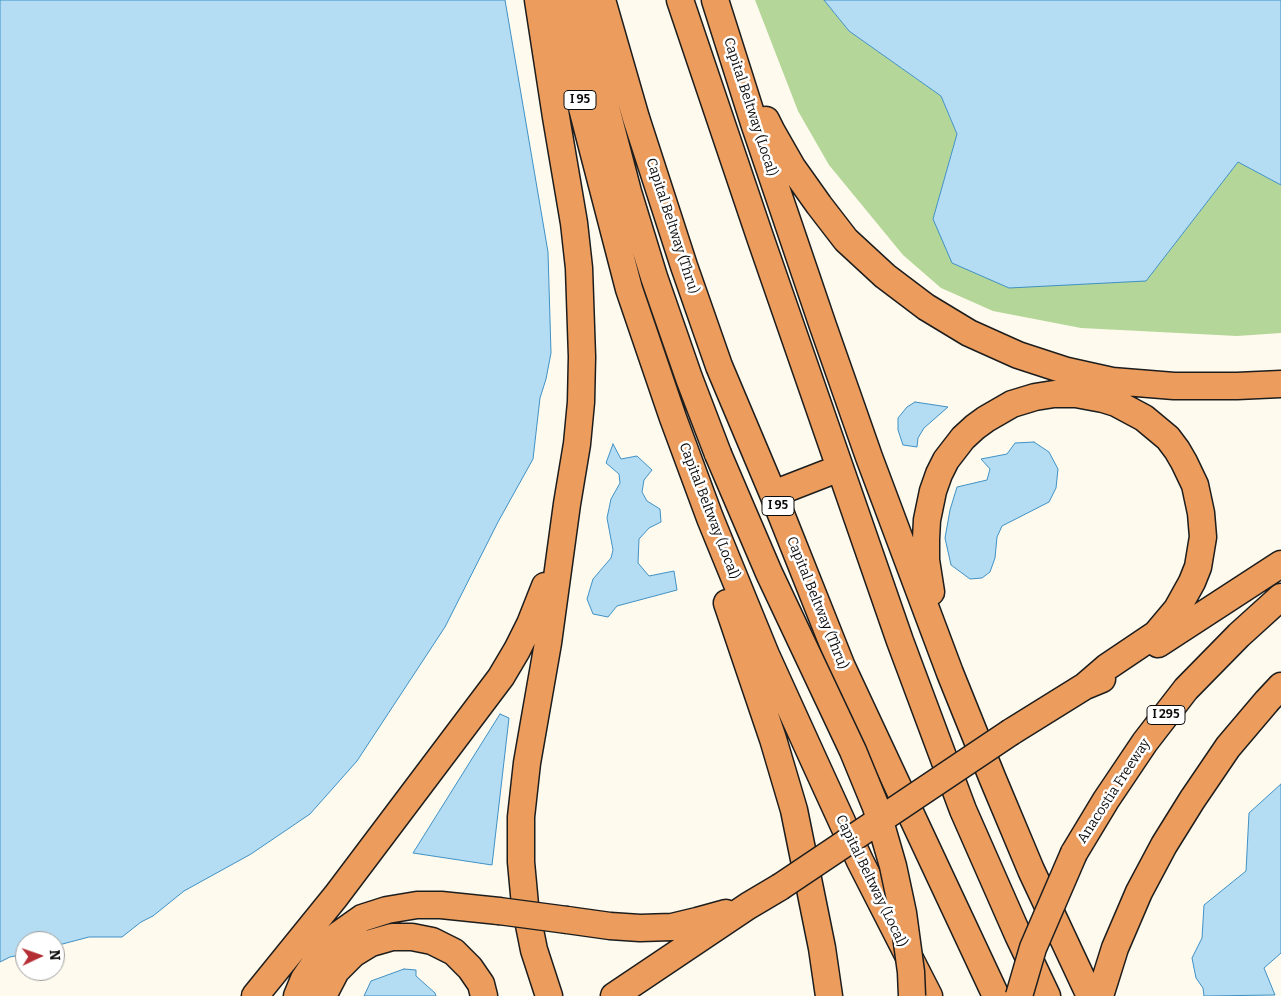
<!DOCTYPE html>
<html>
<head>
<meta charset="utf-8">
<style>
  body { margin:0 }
  #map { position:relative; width:1281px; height:996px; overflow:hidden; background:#fefaed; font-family:Bitter,serif }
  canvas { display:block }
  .north { position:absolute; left:15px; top:931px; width:50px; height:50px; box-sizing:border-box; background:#fff; border:1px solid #9e9e9e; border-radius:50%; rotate:87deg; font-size:14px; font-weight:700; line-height:20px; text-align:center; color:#0c0c0c }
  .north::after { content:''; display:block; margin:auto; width:18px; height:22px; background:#b42d34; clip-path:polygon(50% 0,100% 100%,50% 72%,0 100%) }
</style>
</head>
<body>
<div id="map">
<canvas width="1281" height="996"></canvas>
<div class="north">N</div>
</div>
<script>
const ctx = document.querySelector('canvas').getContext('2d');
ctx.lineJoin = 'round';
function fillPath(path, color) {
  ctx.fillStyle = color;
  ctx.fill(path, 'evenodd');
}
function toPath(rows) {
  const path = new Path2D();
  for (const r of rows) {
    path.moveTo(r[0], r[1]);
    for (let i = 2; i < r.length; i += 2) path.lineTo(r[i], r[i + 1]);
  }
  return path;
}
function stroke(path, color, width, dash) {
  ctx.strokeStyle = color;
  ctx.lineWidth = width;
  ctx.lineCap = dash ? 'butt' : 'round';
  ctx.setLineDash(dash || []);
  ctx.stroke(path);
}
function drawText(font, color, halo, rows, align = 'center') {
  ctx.font = font + ' Bitter,serif';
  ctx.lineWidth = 5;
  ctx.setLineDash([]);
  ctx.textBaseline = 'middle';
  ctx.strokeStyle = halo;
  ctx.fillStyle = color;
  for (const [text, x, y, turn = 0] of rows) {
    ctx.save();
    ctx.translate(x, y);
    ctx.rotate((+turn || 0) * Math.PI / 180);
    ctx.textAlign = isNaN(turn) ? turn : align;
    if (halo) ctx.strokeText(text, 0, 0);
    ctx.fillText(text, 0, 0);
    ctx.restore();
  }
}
fillPath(toPath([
  [755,0,824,0,849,31,941,96,957,134,933,219,1146,281,1238,162,1281,185,1281,333,1237,336,1081,328,993,311,941,288,903,255,829,165,798,111]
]), '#b5d699');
const water = toPath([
  [0,0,505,0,548,252,551,353,546,379,540,398,533,459,498,522,445,627,357,761,310,814,251,854,184,891,153,916,141,922,122,937,89,937,55,946,55,941,25,941,25,954,10,957,0,962,0,0],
  [824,0,1281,0,1281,185,1238,162,1146,281,1009,288,952,263,933,219,957,134,941,96,849,31,824,0],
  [915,402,948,407,924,428,918,438,917,447,903,445,898,430,898,418,907,407,915,402],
  [1034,442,1049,452,1058,469,1056,488,1049,502,1002,526,997,537,995,558,990,572,982,578,970,579,951,565,945,538,950,510,957,487,987,480,990,469,981,459,1007,454,1015,443,1034,442],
  [613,444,621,459,637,456,652,470,644,480,642,492,647,501,660,509,661,522,649,528,639,539,638,563,649,576,674,571,677,590,617,606,608,617,593,614,587,599,593,579,611,558,613,550,607,518,611,499,620,483,619,474,606,463,613,444],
  [500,714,509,718,492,865,413,853,500,714],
  [1281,784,1281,953,1264,968,1275,995,1204,996,1203,988,1196,978,1192,958,1202,938,1204,905,1246,871,1249,813,1281,784],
  [404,969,416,970,416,976,435,993,436,996,364,996,371,981,404,969]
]);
fillPath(water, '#b4dcf2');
stroke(water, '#4091c5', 1);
const motorway = toPath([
  [538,0,556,117,574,223,579,268,582,357,581,402,577,444,567,504,548,643,527,763,521,817,521,862,525,905,534,950,549,996],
  [558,0,581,104,629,289,673,418,710,518,766,655,816,765,860,861,929,996],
  [582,0,604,100,628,192,654,277,689,378,718,454],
  [602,0,636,118,684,266,719,366,773,494,842,667,996,996],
  [680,0,760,237,900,641,963,810,1018,935,1047,996],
  [715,0,754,123,823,326,869,457,950,673,992,777,1031,870,1090,996],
  [766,120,772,132,792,167,819,205,846,240,885,276,926,307,969,333,1018,355,1067,371,1112,381,1174,386,1237,386,1281,384],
  [773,494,840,468],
  [931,592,926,560,926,539,927,520,933,491,939,474,946,460,963,438,975,427,986,419,1012,404,1035,397,1054,394,1076,394,1103,399,1116,403,1144,418,1168,438,1177,450,1184,462,1195,485,1201,513,1203,537,1198,567,1192,582,1177,609,1156,634,1107,667,1085,686],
  [727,603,773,739,794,810,822,948,829,996],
  [1158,644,1281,564],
  [1011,732,1085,686,1102,679],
  [1074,853,1106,800,1145,742,1186,689,1239,635,1281,597],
  [567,920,610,926,640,928,672,927,697,921,726,913],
  [255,996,336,896,501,677,517,650,530,624,545,586],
  [297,996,304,979,321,954,338,935,362,918,387,910,417,905,441,905,499,911],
  [323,996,336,971,353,954,371,943,392,937,412,937,432,941,454,952,470,968,481,984,484,996],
  [614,996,748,906,780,887],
  [1100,996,1115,948,1139,892,1164,845,1192,800,1228,747,1267,701,1281,686]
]);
stroke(motorway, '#1d1d1d', 29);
stroke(motorway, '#ec9d5d', 26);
const motorwayBridge = toPath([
  [718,454,769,573,853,751,876,807,893,866,903,913,911,972,912,996],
  [780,887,1011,732],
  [499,911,567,920],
  [1019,996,1033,948,1074,853]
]);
stroke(motorwayBridge, '#1d1d1d', 29, []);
stroke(motorwayBridge, '#ec9d5d', 26);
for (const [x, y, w] of [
  [580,100,32],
  [778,506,32],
  [1166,715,38]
]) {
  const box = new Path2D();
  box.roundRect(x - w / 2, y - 9.5, w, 19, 4);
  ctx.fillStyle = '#fff';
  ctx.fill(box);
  stroke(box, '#0c0c0c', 1);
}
drawText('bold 12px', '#0c0c0c', null, [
  ["I 95",580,100],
  ["I 95",778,506],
  ["I 295",1166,715]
]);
drawText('14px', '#0c0c0c', '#fff', [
  ["Capital Beltway (Local)",750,107,72],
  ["Capital Beltway (Thru)",672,226,72],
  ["Capital Beltway (Local)",709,511,69],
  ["Capital Beltway (Thru)",817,603,68],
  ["Anacostia Freeway",1114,791,-57],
  ["Capital Beltway (Local)",871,881,64]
]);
</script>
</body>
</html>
